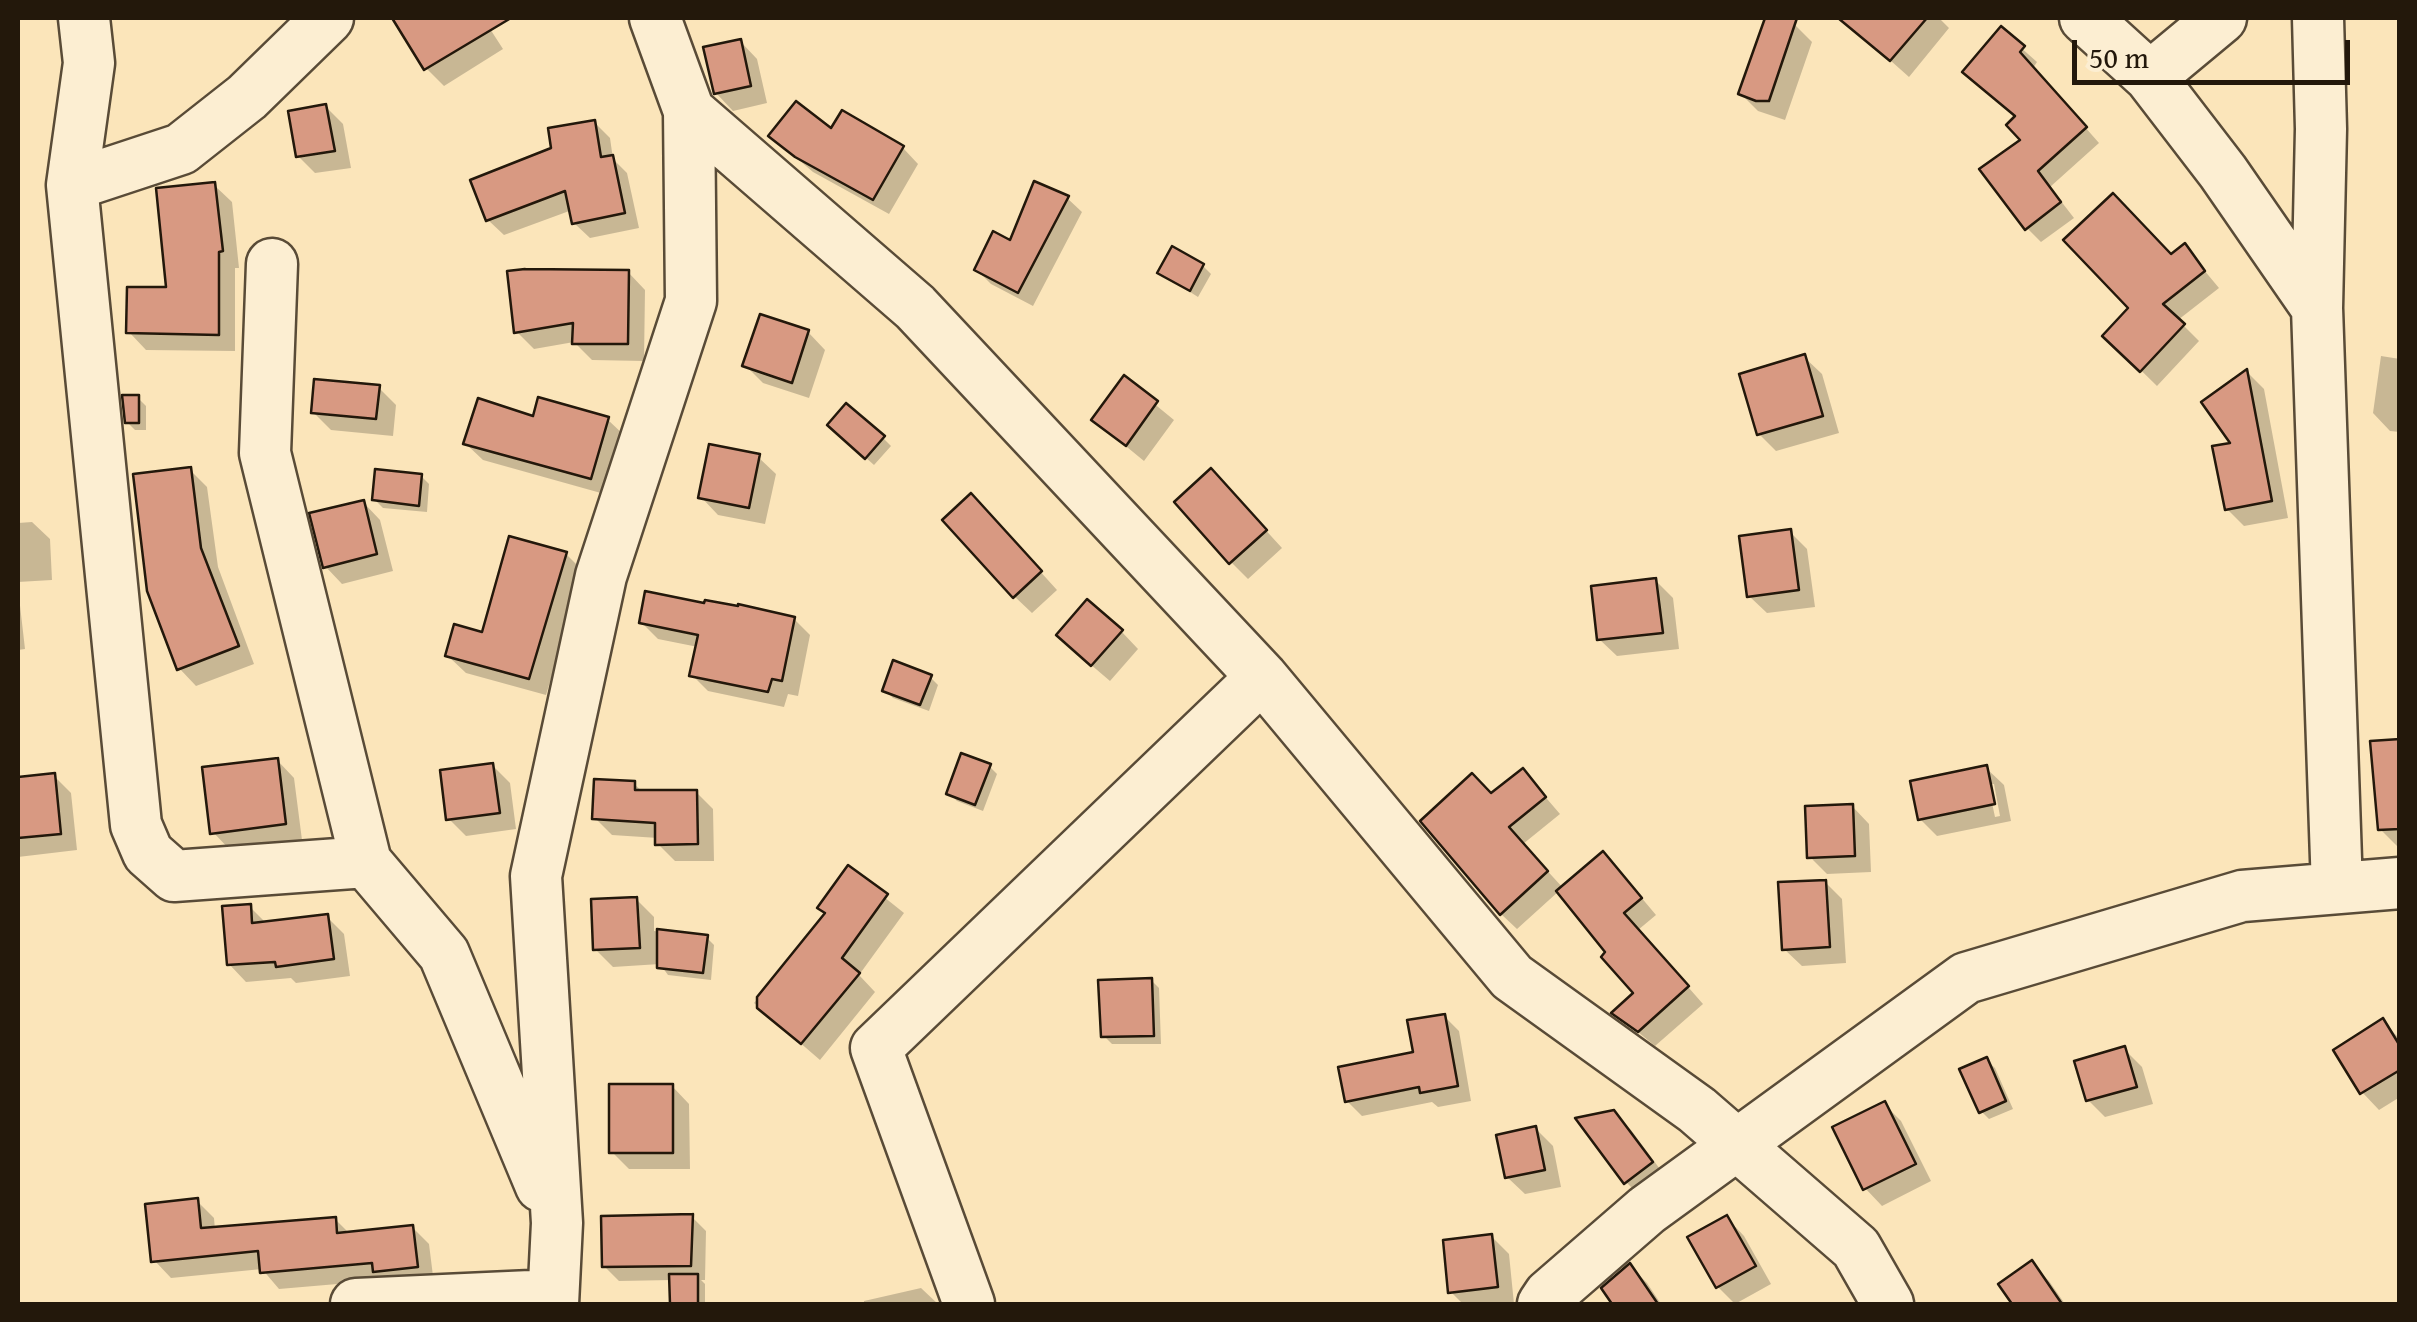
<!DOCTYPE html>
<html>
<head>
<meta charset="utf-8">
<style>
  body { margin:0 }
  #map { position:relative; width:2417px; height:1322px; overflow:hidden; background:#fbe5ba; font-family:"Gentium Book Plus",serif }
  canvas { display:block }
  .frame { position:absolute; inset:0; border:20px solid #23180b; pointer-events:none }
  .scale { position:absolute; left:2072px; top:40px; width:278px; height:45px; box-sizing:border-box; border:5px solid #23180b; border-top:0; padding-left:12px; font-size:30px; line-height:35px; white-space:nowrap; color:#23180b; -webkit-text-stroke:8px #fceed2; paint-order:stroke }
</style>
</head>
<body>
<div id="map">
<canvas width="2417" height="1322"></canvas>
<div class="frame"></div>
<div class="scale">50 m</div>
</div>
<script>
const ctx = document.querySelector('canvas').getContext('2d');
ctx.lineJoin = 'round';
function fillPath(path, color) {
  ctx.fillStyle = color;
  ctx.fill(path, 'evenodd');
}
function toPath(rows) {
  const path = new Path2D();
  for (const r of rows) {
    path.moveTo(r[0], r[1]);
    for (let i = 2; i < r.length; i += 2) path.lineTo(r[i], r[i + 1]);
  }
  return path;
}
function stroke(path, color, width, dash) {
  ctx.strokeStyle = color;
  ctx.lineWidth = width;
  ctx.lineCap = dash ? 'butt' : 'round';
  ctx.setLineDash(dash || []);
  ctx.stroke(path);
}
fillPath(toPath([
  [395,18,483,18,503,49,444,86,426,68],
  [1767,18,1794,24,1812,42,1785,120,1758,111,1741,94],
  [1863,18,1939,18,1949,28,1909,77,1854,28],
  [2001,30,2037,62,2033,68,2099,143,2050,187,2074,218,2041,242,2027,228,2023,141],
  [740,41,757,59,767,103,733,111,716,93],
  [326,107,343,124,351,168,315,173,298,156],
  [594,122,610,138,613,159,627,173,639,228,590,238,574,223,572,210,504,235,488,220,554,150],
  [832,132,903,148,918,164,889,214,813,172,771,136],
  [214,185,232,202,239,268,235,268,235,351,146,350,129,332,169,290],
  [1067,198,1082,212,1033,306,991,284,977,270],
  [2184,246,2219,288,2178,320,2199,341,2157,386,2106,336,2171,257],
  [1203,266,1211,274,1198,297,1160,273],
  [628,272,645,290,644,361,592,360,574,342,534,349,517,332],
  [808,332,825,350,809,398,763,383,745,365],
  [2381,356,2400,359,2400,432,2390,431,2373,413],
  [1804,357,1822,374,1839,433,1776,451,1759,434],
  [2247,372,2264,389,2288,518,2244,526,2227,509],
  [1124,379,1174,420,1144,461,1094,420],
  [379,388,396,405,393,436,331,430,313,412],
  [138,398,146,406,146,430,135,430,127,422],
  [535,419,607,419,625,436,608,495,483,460,465,443],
  [838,433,883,438,891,446,874,465],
  [758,457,776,474,765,524,718,515,701,497],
  [190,470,207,487,218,567,254,664,196,686,179,668],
  [421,476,429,484,427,512,383,508,375,500],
  [1228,489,1282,548,1248,579,1231,562],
  [363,502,380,520,393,571,342,584,325,566],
  [988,514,1057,590,1032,613,1014,596],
  [32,522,50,539,52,580,18,582,18,523],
  [1790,532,1807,549,1815,607,1767,613,1749,596],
  [566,554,583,571,546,695,466,673,448,656,484,635],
  [1656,581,1673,598,1679,649,1617,656,1599,639],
  [18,588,25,649,18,650],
  [794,619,810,635,798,696,788,694,784,707,708,691,692,675,698,647,658,639,642,623],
  [1121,631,1138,649,1110,681,1076,652],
  [930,677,938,685,929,711,893,698,885,690],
  [2400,741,2400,847,2398,847,2381,830,2373,744],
  [277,760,294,778,302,840,230,850,213,832],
  [493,766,510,783,516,829,466,836,449,819],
  [989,766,997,774,983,811,957,801,949,793],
  [1986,768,2004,785,2011,821,1937,836,1920,819],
  [1988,784,1994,784,2000,816,1995,817],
  [1523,771,1560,814,1523,844,1563,888,1619,871,1656,915,1638,930,1703,1004,1655,1046,1615,1013,1637,994,1559,891,1517,929,1501,914,1492,796],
  [54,776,71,793,77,850,18,857,18,780],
  [634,784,643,792,696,792,713,809,714,861,675,861,658,844,658,838,612,835,595,818],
  [1852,806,1869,824,1871,872,1827,874,1810,857],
  [849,869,904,913,859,975,875,992,820,1060,754,1003,827,914],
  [1825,882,1842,899,1846,963,1802,966,1784,949],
  [636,899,654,917,654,931,706,937,714,945,711,980,668,975,660,964,613,967,595,949],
  [250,907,267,924,327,917,344,934,350,976,296,983,291,978,246,982,229,964],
  [1151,980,1159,988,1161,1044,1112,1044,1104,1036],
  [1444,1016,1459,1031,1471,1101,1438,1107,1432,1102,1362,1116,1347,1101,1416,1054],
  [2382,1021,2400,1039,2400,1097,2379,1110,2362,1092],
  [2124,1049,2142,1067,2153,1104,2105,1117,2088,1100],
  [1986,1060,1995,1068,2013,1109,1989,1119,1981,1111],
  [672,1086,689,1104,690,1169,629,1169,612,1152],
  [1884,1104,1901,1121,1931,1181,1882,1206,1865,1188],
  [1613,1113,1631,1130,1668,1180,1643,1199,1626,1182],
  [1536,1129,1553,1146,1561,1187,1525,1194,1507,1177],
  [197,1201,214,1218,215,1230,335,1219,350,1234,412,1227,429,1244,434,1284,384,1280,279,1289,262,1269,171,1278,154,1260],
  [692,1217,706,1231,705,1280,701,1280,705,1284,705,1304,672,1304,672,1280,619,1281,604,1266],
  [1727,1218,1744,1236,1771,1284,1735,1304,1718,1287],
  [1491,1236,1509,1254,1514,1304,1463,1304,1451,1292],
  [2032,1264,2049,1281,2065,1304,2015,1304,2002,1284],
  [1630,1266,1647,1283,1661,1304,1615,1304,1604,1288],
  [921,1288,938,1304,864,1304,864,1301]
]), '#0003');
const building = toPath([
  [392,18,511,18,424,70,392,18],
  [1765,18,1797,18,1769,101,1756,101,1738,94,1765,18],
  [1838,18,1927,18,1890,61,1838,18],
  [2001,26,2025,46,2020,52,2087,127,2038,171,2061,202,2025,230,1979,169,2020,140,2006,125,2015,116,1962,72,2001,26],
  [741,39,751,86,714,94,703,47,741,39],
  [796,101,831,128,842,110,904,146,873,200,795,157,768,136,796,101],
  [326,104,335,151,296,157,288,111,326,104],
  [595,120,601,157,613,155,625,213,572,224,565,191,486,221,470,180,551,148,548,128,595,120],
  [1034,181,1069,196,1018,293,974,270,993,231,1010,240,1034,181],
  [215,182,223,251,219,252,219,335,126,333,127,287,166,287,156,188,215,182],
  [2113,193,2171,254,2185,243,2205,271,2163,304,2185,324,2140,372,2102,336,2128,308,2063,240,2113,193],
  [1172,246,1204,264,1190,291,1157,273,1172,246],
  [525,269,629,270,628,344,572,344,573,323,514,333,507,271,525,269],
  [760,314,809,330,792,383,742,366,760,314],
  [1805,354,1823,416,1757,435,1739,374,1805,354],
  [2247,369,2272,501,2225,510,2212,446,2230,443,2201,402,2247,369],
  [1124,375,1158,401,1126,446,1091,420,1124,375],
  [314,379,380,385,376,419,311,413,314,379],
  [122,395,139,395,139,423,125,423,122,395],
  [538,397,609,417,591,479,463,444,478,398,533,416,538,397],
  [846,403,885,436,865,459,827,425,846,403],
  [709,444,760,454,749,508,698,498,709,444],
  [191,467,201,548,239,646,177,670,147,591,133,474,191,467],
  [1211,468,1267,530,1229,564,1174,502,1211,468],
  [375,469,422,474,419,506,372,500,375,469],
  [971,493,1042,571,1013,598,942,520,971,493],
  [364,500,377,554,323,568,309,513,364,500],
  [1791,529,1799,590,1747,597,1739,536,1791,529],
  [509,536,567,552,529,679,445,656,454,624,482,632,509,536],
  [1656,578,1663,633,1597,640,1591,586,1656,578],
  [645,591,704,603,705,600,738,606,738,604,795,617,782,681,772,679,768,692,689,676,698,635,639,623,645,591],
  [1087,599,1123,630,1091,666,1056,635,1087,599],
  [893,660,932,675,920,705,882,691,893,660],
  [2400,739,2400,829,2378,830,2370,741,2400,739],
  [961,753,991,764,975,805,946,794,961,753],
  [278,758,286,824,210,834,202,767,278,758],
  [493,763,500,813,446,820,440,770,493,763],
  [1987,765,1995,804,1918,820,1910,781,1987,765],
  [1523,768,1546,797,1509,827,1548,871,1500,915,1420,821,1472,773,1491,793,1523,768],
  [55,773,61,834,18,838,18,777,55,773],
  [594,779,635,781,635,790,697,790,698,844,655,845,655,823,592,819,594,779],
  [1853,804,1855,856,1807,858,1805,806,1853,804],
  [1603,851,1642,898,1624,913,1689,986,1638,1032,1611,1013,1633,993,1601,957,1605,952,1556,891,1603,851],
  [848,865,888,894,842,958,860,973,801,1044,757,1008,757,997,825,913,817,908,848,865],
  [1826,880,1830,947,1782,950,1778,882,1826,880],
  [637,897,640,948,593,950,591,899,637,897],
  [251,904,252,923,328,914,334,959,276,967,275,962,227,965,222,906,251,904],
  [657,929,708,935,703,973,657,968,657,929],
  [1152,978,1154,1036,1101,1037,1098,980,1152,978],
  [1445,1014,1458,1086,1420,1093,1419,1087,1345,1102,1338,1067,1413,1052,1407,1020,1445,1014],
  [2383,1018,2400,1046,2400,1070,2360,1094,2333,1050,2383,1018],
  [2125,1046,2137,1087,2086,1101,2074,1061,2125,1046],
  [1987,1057,2006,1101,1979,1113,1959,1069,1987,1057],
  [609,1084,673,1084,673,1153,609,1153,609,1084],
  [1885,1101,1916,1164,1863,1190,1832,1127,1885,1101],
  [1614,1110,1653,1162,1624,1184,1575,1118,1614,1110],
  [1536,1126,1545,1170,1505,1178,1496,1135,1536,1126],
  [198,1198,201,1228,336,1217,337,1233,413,1225,418,1267,373,1272,372,1263,260,1273,258,1251,151,1262,145,1204,198,1198],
  [693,1214,691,1266,602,1267,601,1216,693,1214],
  [1727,1215,1756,1266,1716,1288,1687,1237,1727,1215],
  [1492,1234,1498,1287,1448,1293,1443,1240,1492,1234],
  [2032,1260,2062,1304,2012,1304,1998,1284,2032,1260],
  [1630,1263,1658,1304,1612,1304,1601,1288,1630,1263],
  [669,1274,698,1274,698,1304,670,1304,669,1274]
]);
fillPath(building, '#d89982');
stroke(building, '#23180b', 2.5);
const minor = toPath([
  [84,18,89,63,72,185,136,825,148,853,174,876,366,862],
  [2085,18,2150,77,2223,172,2317,308,2337,888],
  [2150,77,2221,18],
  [689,111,915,307,1262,677,1512,977,1697,1110,1856,1248,1888,1304],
  [72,185,181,149,247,97,328,18],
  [272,264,265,453,366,862,444,954,541,1186],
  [2317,308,2321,129,2318,18],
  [356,1304,553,1295],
  [553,1304,557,1223,536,876,601,576,691,301,689,111,655,18],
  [969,1304,876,1048,1262,677],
  [1543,1304,1549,1295,1647,1210,1966,978,2242,896,2400,883]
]);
stroke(minor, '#594b37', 55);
stroke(minor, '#fceed2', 50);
</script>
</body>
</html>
